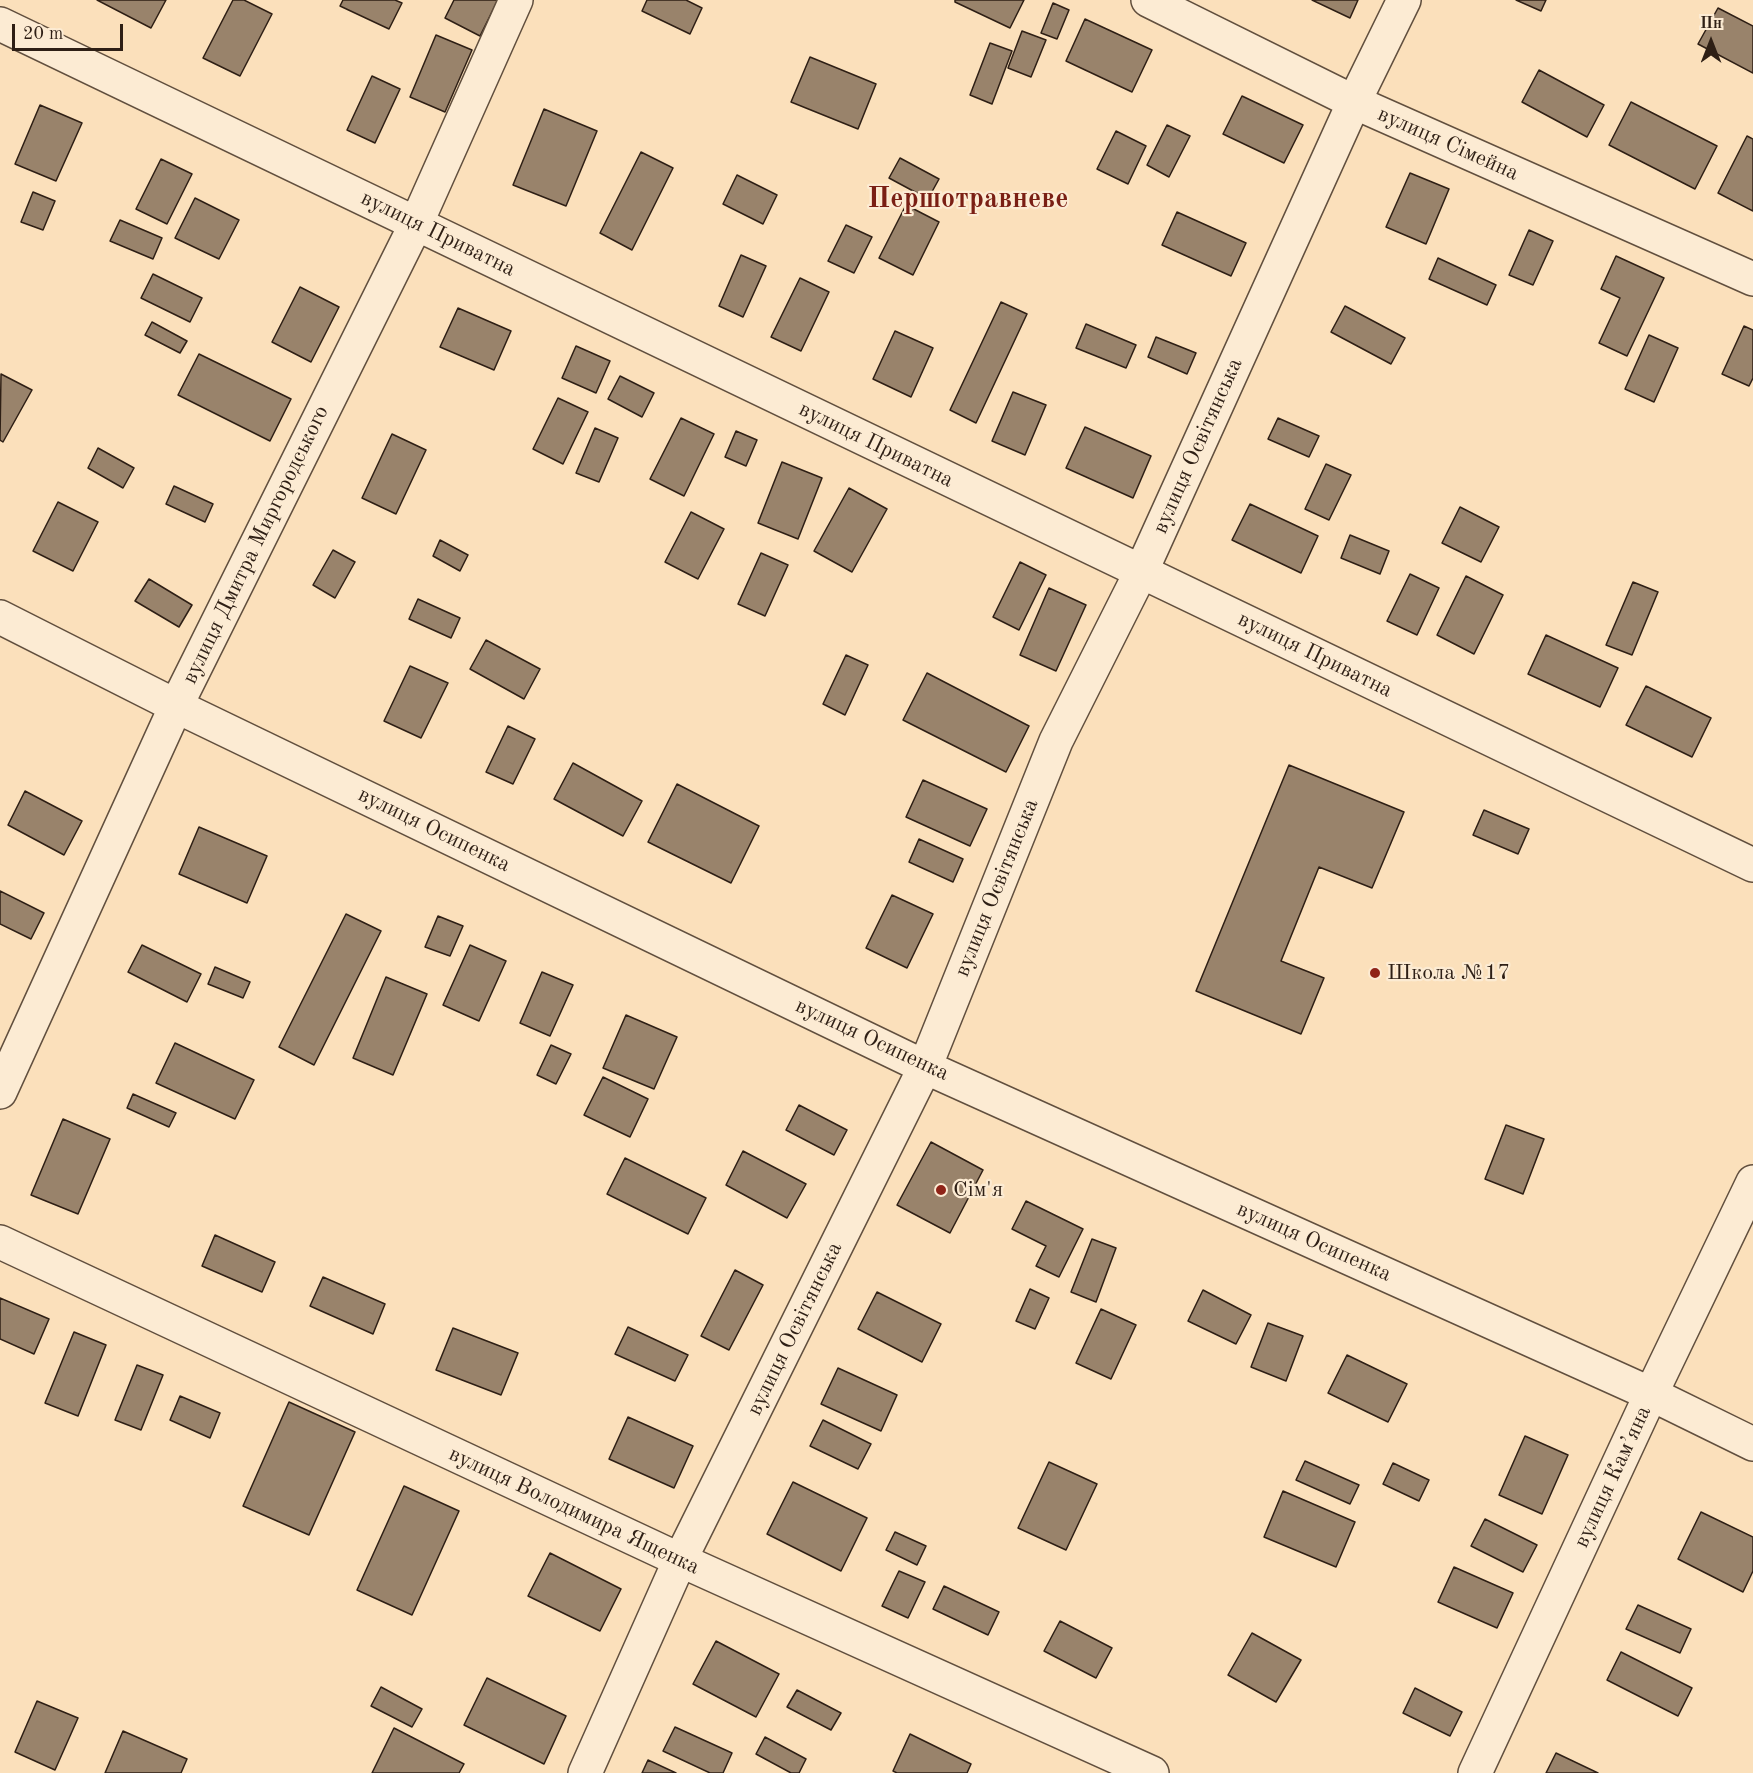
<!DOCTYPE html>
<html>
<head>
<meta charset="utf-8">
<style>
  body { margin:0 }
  #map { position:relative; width:1753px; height:1773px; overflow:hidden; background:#fbe0bb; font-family:"Old Standard TT",serif }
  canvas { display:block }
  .north { position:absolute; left:1681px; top:12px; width:60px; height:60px; -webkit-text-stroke:4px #fcebd3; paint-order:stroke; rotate:0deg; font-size:16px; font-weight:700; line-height:24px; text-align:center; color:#2e1f15 }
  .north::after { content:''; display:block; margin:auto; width:21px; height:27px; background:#2e1f15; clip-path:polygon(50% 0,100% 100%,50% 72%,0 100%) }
  .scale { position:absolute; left:12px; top:24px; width:111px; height:27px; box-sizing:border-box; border:3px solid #2e1f15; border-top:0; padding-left:8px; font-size:18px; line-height:21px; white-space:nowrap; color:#2e1f15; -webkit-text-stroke:4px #fcebd3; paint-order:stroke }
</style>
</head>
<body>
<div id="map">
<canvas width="1753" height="1773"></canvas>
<div class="north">Пн</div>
<div class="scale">20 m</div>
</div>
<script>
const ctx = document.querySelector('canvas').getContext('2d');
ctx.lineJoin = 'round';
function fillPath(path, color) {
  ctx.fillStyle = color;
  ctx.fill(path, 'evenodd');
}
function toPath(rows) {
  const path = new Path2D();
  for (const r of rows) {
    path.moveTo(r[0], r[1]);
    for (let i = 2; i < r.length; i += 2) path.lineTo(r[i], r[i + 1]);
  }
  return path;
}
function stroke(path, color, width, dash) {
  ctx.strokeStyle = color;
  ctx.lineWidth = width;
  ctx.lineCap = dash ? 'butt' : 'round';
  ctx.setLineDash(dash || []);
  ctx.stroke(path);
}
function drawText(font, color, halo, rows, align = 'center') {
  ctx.font = font + ' "Old Standard TT",serif';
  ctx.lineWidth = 4.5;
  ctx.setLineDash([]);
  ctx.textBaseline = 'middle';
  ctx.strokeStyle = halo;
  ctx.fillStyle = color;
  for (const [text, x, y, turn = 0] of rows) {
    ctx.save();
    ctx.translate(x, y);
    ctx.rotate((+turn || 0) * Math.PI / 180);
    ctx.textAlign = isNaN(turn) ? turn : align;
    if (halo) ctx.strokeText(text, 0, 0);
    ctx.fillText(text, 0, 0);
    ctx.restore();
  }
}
const building = toPath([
  [97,0,166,0,151,28,97,0],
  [233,0,244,0,272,14,240,76,203,58,233,0],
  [343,0,395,0,402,3,389,29,340,6,343,0],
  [454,0,498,0,480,36,445,18,454,0],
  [647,0,686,0,702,8,690,34,642,11,647,0],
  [955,0,1024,0,1010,28,955,2,955,0],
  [1312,0,1358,0,1350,18,1312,0],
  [1516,0,1546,0,1541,11,1516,0],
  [1053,3,1069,10,1057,39,1041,33,1053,3],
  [1718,8,1753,26,1753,73,1698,44,1718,8],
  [1085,19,1152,50,1132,92,1066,61,1085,19],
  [1022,31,1046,40,1031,77,1008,68,1022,31],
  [436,35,472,50,445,112,410,97,436,35],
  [990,43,1012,51,992,104,970,95,990,43],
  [810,57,876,84,858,129,791,102,810,57],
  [1539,70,1604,105,1587,137,1522,102,1539,70],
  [372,76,400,89,375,143,347,130,372,76],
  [1242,96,1303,125,1284,163,1223,134,1242,96],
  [1631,102,1717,146,1695,189,1609,145,1631,102],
  [40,105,82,123,56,181,15,164,40,105],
  [544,109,597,131,566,206,513,185,544,109],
  [1167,125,1190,136,1169,177,1147,165,1167,125],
  [1116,131,1146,146,1128,184,1097,169,1116,131],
  [1747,136,1753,139,1753,211,1718,193,1747,136],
  [641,152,673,168,632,250,600,233,641,152],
  [900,158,939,179,928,199,889,178,900,158],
  [161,159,192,174,167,224,136,209,161,159],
  [1410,173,1449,189,1426,244,1386,227,1410,173],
  [737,175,777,195,763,224,723,204,737,175],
  [33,192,55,201,43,230,21,222,33,192],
  [195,198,239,220,219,259,175,238,195,198],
  [906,205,939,222,913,275,879,258,906,205],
  [1177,212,1246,243,1231,276,1162,245,1177,212],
  [120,220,162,238,153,259,110,241,120,220],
  [846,225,872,237,854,273,828,261,846,225],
  [1529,230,1553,241,1533,285,1509,275,1529,230],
  [741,255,766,266,743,317,719,306,741,255],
  [1616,256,1664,278,1627,356,1599,343,1620,298,1601,289,1616,256],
  [1438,258,1496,285,1487,305,1429,279,1438,258],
  [153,274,202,298,190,322,141,298,153,274],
  [800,278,829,292,801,351,771,337,800,278],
  [300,287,339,307,311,362,272,342,300,287],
  [1001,302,1027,314,976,423,950,410,1001,302],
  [1345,306,1405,338,1391,364,1331,332,1345,306],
  [458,308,511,331,494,370,440,347,458,308],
  [152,322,187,341,180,353,145,335,152,322],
  [1086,324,1136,345,1126,368,1076,348,1086,324],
  [1744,326,1753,330,1753,378,1749,386,1722,374,1744,326],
  [895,331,933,348,911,397,873,379,895,331],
  [1649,335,1678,348,1654,402,1625,389,1649,335],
  [1156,337,1196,353,1187,374,1148,357,1156,337],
  [576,346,610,361,596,393,562,378,576,346],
  [199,354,291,399,270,441,178,395,199,354],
  [1,374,32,390,3,442,0,440,1,374],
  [620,376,654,393,642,417,608,399,620,376],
  [1013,392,1046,405,1025,455,992,441,1013,392],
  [558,398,588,412,563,464,533,449,558,398],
  [681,418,714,434,684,496,650,479,681,418],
  [1278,418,1319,436,1309,457,1268,439,1278,418],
  [1085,427,1151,456,1133,498,1066,468,1085,427],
  [595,428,618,438,599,482,576,473,595,428],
  [736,431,757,440,746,466,725,457,736,431],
  [392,434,426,450,396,514,362,498,392,434],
  [98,448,134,468,123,488,88,468,98,448],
  [782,462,822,478,798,539,758,523,782,462],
  [1326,464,1351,475,1329,520,1305,509,1326,464],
  [174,486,213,504,205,522,166,504,174,486],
  [849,488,887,509,852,572,814,551,849,488],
  [58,502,98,522,73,571,33,551,58,502],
  [1250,504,1318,536,1301,573,1232,540,1250,504],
  [1460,507,1499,527,1481,562,1442,543,1460,507],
  [691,512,724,529,698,579,665,562,691,512],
  [1350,535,1389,551,1380,574,1341,558,1350,535],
  [440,540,468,555,460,571,433,556,440,540],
  [333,550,355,562,335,598,313,585,333,550],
  [761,553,788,565,765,616,738,604,761,553],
  [1020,562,1046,575,1019,630,993,617,1020,562],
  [1410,574,1439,588,1417,635,1387,621,1410,574],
  [1466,576,1503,595,1474,654,1437,635,1466,576],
  [149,579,192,605,179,627,135,601,149,579],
  [1633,582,1658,592,1632,655,1606,645,1633,582],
  [1049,588,1086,605,1056,671,1020,655,1049,588],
  [418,599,460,618,451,638,409,619,418,599],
  [1546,635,1618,668,1600,707,1528,674,1546,635],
  [486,640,540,669,524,699,470,669,486,640],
  [846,655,868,665,845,715,823,704,846,655],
  [410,666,448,683,421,738,384,721,410,666],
  [927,673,1029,726,1006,772,903,720,927,673],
  [1646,686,1711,718,1692,757,1626,725,1646,686],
  [508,726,535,739,513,784,486,772,508,726],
  [573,763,642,801,623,836,554,799,573,763],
  [1289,765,1404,812,1372,888,1319,867,1281,961,1324,978,1301,1034,1196,991,1289,765],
  [923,780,987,809,970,846,906,817,923,780],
  [677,784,759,826,731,883,648,842,677,784],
  [25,791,82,821,64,855,8,825,25,791],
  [1484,810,1529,829,1518,854,1473,835,1484,810],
  [199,827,267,856,247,903,179,874,199,827],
  [919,839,963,859,953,882,909,862,919,839],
  [0,891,44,913,31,939,0,924,0,891],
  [892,895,933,914,907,968,866,948,892,895],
  [346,914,381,931,314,1065,279,1047,346,914],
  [438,916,463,926,450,956,425,947,438,916],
  [142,945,201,974,187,1002,128,972,142,945],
  [470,945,506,961,479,1021,443,1005,470,945],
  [215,967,250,982,243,998,208,984,215,967],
  [542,972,573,985,550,1036,520,1023,542,972],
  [386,977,427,994,393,1075,353,1058,386,977],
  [626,1015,677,1037,654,1089,603,1068,626,1015],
  [175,1043,254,1080,235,1119,156,1083,175,1043],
  [551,1045,571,1054,556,1084,537,1075,551,1045],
  [603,1077,648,1099,630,1137,584,1115,603,1077],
  [133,1094,176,1113,169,1127,127,1108,133,1094],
  [799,1105,847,1130,834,1155,786,1130,799,1105],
  [63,1119,110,1139,78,1214,31,1195,63,1119],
  [1506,1125,1544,1139,1523,1194,1485,1179,1506,1125],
  [931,1142,983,1170,950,1233,897,1205,931,1142],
  [743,1151,806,1184,787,1218,726,1185,743,1151],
  [625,1158,706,1198,688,1234,607,1194,625,1158],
  [1026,1201,1083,1229,1059,1277,1036,1266,1046,1246,1012,1229,1026,1201],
  [215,1235,275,1262,262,1292,202,1266,215,1235],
  [1092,1239,1116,1248,1096,1302,1071,1292,1092,1239],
  [735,1270,763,1285,729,1350,701,1336,735,1270],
  [323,1277,385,1304,373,1334,310,1306,323,1277],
  [1030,1289,1049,1298,1035,1329,1016,1321,1030,1289],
  [1203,1290,1251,1315,1236,1344,1188,1321,1203,1290],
  [877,1292,941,1324,922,1362,858,1329,877,1292],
  [0,1298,49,1319,34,1354,0,1339,0,1298],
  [1101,1309,1136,1325,1111,1379,1076,1363,1101,1309],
  [1268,1323,1303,1336,1286,1381,1251,1367,1268,1323],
  [628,1327,688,1355,675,1381,615,1354,628,1327],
  [453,1328,518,1353,501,1395,436,1370,453,1328],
  [74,1332,106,1345,78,1416,45,1403,74,1332],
  [1347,1355,1407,1384,1388,1422,1328,1393,1347,1355],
  [137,1365,163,1375,141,1430,115,1420,137,1365],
  [838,1368,897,1395,881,1431,821,1404,838,1368],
  [180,1396,220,1413,210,1438,170,1420,180,1396],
  [289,1402,355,1432,309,1535,243,1506,289,1402],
  [628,1417,693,1446,674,1488,609,1459,628,1417],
  [823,1420,871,1444,858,1469,810,1446,823,1420],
  [1525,1436,1568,1455,1542,1514,1499,1495,1525,1436],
  [1305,1461,1359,1485,1350,1504,1296,1480,1305,1461],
  [1049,1462,1097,1484,1066,1550,1018,1528,1049,1462],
  [1393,1463,1429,1480,1419,1501,1383,1484,1393,1463],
  [793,1482,867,1518,841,1571,767,1534,793,1482],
  [404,1486,459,1511,412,1615,357,1590,404,1486],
  [1283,1491,1355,1522,1336,1567,1264,1537,1283,1491],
  [1701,1512,1753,1537,1753,1571,1743,1592,1678,1559,1701,1512],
  [1485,1519,1537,1545,1523,1572,1471,1546,1485,1519],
  [895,1532,926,1546,917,1565,886,1550,895,1532],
  [550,1553,621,1589,600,1631,528,1596,550,1553],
  [1454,1567,1513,1593,1497,1628,1438,1602,1454,1567],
  [899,1571,925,1582,908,1618,882,1606,899,1571],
  [944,1586,999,1612,988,1635,933,1609,944,1586],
  [1638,1605,1691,1629,1680,1653,1626,1629,1638,1605],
  [1060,1621,1112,1648,1096,1678,1044,1651,1060,1621],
  [1252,1633,1301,1660,1276,1702,1228,1675,1252,1633],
  [716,1641,779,1674,756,1717,693,1684,716,1641],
  [1621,1652,1692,1688,1678,1716,1607,1680,1621,1652],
  [487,1678,566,1716,544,1764,464,1725,487,1678],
  [381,1687,422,1709,412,1727,371,1706,381,1687],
  [1415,1688,1462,1712,1450,1736,1403,1713,1415,1688],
  [797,1690,841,1713,831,1730,787,1707,797,1690],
  [37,1701,78,1718,55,1770,15,1752,37,1701],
  [675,1727,732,1753,723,1773,710,1773,663,1751,675,1727],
  [394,1728,464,1764,459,1773,372,1773,394,1728],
  [123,1731,187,1759,181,1773,105,1773,123,1731],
  [910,1734,971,1764,967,1773,897,1773,893,1771,910,1734],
  [765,1737,806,1759,799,1773,791,1773,756,1754,765,1737],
  [1556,1753,1598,1773,1546,1773,1556,1753],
  [648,1760,676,1773,642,1773,648,1760]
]);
fillPath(building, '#99836b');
stroke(building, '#2e1f15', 1.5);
const minor = toPath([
  [1148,0,1354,102,1753,279],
  [0,24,1753,865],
  [0,617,176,706,925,1067,1651,1394,1753,1444],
  [0,1092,176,706,416,224,516,0],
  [0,1242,680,1560,1152,1773],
  [585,1773,680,1560,925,1067,1056,741,1141,572,1354,102,1404,0],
  [1475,1773,1651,1394,1753,1182]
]);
stroke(minor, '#614f3e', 36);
stroke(minor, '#fcebd3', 33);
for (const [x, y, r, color] of [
  [1375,973,6,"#8f2418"],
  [941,1190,6,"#8f2418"]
]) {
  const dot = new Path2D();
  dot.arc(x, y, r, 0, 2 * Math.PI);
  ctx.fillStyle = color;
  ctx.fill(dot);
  stroke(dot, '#fcebd3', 2);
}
drawText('22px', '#2e1f15', '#fcebd3', [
  ["вулиця Сімейна",1448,144,24],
  ["вулиця Приватна",438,234,26],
  ["вулиця Приватна",876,445,26],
  ["вулиця Освітянська",1198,446,-66],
  ["вулиця Дмитра Миргородського",256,545,-64],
  ["вулиця Приватна",1315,655,26],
  ["вулиця Осипенка",434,830,26],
  ["вулиця Освітянська",997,888,-68],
  ["вулиця Осипенка",872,1040,25],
  ["вулиця Осипенка",1314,1242,24],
  ["вулиця Освітянська",795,1329,-64],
  ["вулиця Кам’яна",1613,1477,-65],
  ["вулиця Володимира Ященка",574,1511,25]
]);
drawText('22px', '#2e1f15', '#fcebd3', [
  ["Школа №17",1387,973],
  ["Сім'я",953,1190]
], 'left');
drawText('bold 28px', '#7a1f14', '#fcebd3', [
  ["Першотравневе",968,200]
]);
</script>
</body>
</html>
